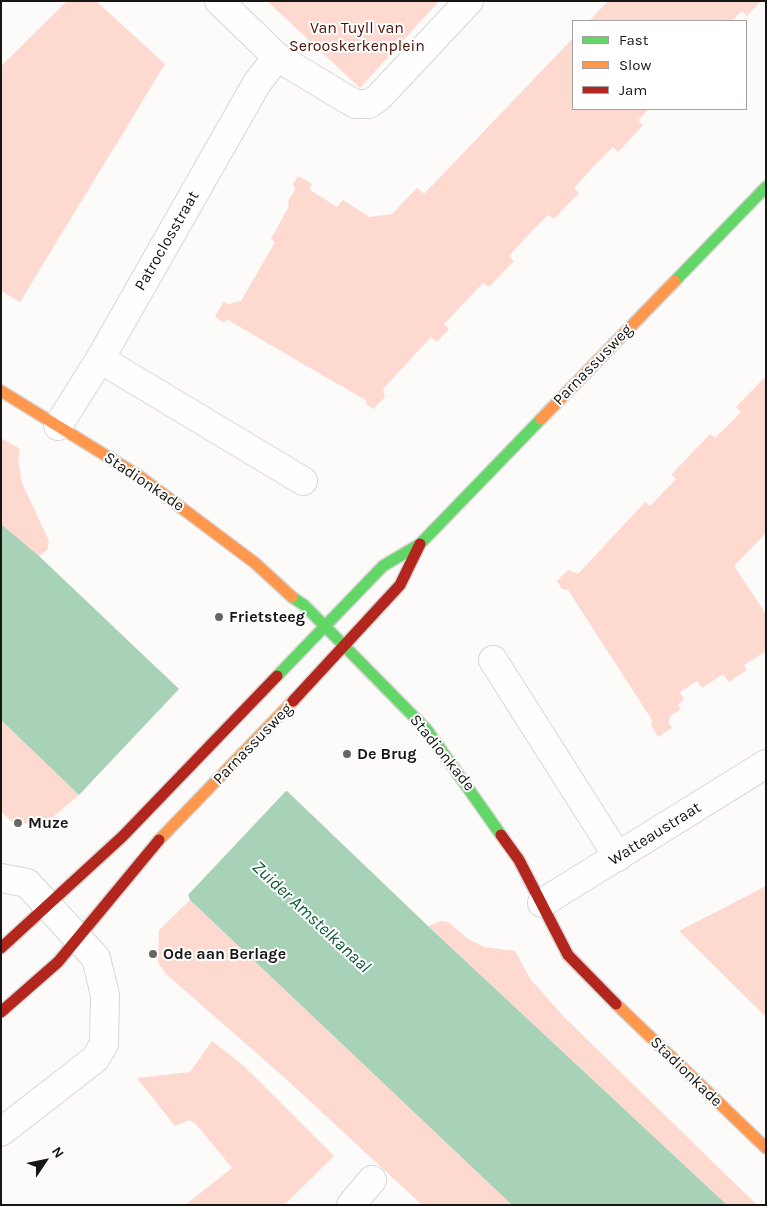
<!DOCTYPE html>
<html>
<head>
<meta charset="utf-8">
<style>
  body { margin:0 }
  #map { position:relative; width:767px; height:1206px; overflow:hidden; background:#fcfbf9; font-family:Karla,sans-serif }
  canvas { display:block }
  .frame { position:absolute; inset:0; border:2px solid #161615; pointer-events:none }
  .legend { position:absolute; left:572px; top:20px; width:175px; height:90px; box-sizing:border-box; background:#fff; border:1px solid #a2a2a1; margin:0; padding:6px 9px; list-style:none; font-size:15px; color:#161615 }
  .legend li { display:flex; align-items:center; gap:10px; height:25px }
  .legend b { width:25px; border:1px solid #a2a2a1 }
  .north { position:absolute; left:20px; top:1136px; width:50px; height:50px; -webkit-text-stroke:4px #fff; paint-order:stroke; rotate:56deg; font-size:14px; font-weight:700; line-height:20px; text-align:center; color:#161615 }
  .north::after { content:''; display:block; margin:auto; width:18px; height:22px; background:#161615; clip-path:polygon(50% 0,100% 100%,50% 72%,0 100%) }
</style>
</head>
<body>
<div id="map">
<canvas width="767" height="1206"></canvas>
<div class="frame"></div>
<ul class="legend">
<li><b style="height:6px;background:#63d668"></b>Fast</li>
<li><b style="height:6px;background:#ff974d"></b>Slow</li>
<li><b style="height:6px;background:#b3261e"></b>Jam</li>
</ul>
<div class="north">N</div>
</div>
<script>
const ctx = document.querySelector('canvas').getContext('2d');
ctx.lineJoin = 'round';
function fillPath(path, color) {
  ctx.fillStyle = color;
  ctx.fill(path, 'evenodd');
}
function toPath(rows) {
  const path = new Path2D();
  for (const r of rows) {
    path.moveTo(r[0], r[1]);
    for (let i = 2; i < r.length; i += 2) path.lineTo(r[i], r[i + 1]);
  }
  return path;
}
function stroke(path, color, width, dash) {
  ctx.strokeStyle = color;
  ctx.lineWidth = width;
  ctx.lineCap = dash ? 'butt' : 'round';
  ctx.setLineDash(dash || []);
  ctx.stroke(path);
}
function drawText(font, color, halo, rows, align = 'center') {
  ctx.font = font + ' Karla,sans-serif';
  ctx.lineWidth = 4;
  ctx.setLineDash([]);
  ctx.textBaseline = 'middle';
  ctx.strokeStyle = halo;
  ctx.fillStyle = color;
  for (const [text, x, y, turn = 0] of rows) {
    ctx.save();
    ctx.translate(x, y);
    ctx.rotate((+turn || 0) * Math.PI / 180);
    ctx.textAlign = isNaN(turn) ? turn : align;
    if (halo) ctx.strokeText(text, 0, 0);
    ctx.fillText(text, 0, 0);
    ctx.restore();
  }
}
fillPath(toPath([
  [67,1,96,1,165,64,20,302,1,291,1,66],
  [267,1,439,1,360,88],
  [608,1,761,1,747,16,742,11,732,21,589,21],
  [573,38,573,109,649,109,638,120,643,125,618,152,613,147,593,167,574,188,579,193,554,219,548,215,528,235,509,256,514,261,489,287,483,283,444,324,449,329,437,342,431,337,383,389,385,397,373,409,366,404,366,400,329,379,228,320,223,322,215,317,223,302,229,304,241,301,275,242,271,239,289,206,288,201,295,190,293,184,298,176,312,184,309,189,337,207,343,200,369,217,392,214,417,188,424,194],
  [766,376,766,533,734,566,766,614,766,651,744,665,747,670,729,682,723,674,702,688,697,681,680,692,684,700,678,704,681,709,670,716,669,723,672,728,658,737,651,725,652,720,568,590,562,589,557,581,568,570,578,574,645,502,650,506,676,479,671,475,710,434,715,438,741,412,736,407],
  [1,438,20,449,18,459,22,483,49,541,47,550,39,556,1,524],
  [1,720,79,795,53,817,39,824,13,823,1,811],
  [766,886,766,1017,679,931],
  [190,900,512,1205,422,1205,285,1078,165,973,158,962,159,930],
  [442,921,448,922,468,939,484,947,515,951,531,980,564,1017,757,1205,727,1205,428,926],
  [212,1041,244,1066,334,1156,284,1205,185,1205,232,1168,195,1123,189,1120,175,1126,137,1078,190,1072]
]), '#fed9d0');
fillPath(toPath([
  [1,524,39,556,179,689,178,693,284,792,287,791,428,926,727,1205,512,1205,190,900,188,894,82,794,79,795,1,720],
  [162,720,256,810,250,816,156,727],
  [116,769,210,859,204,865,110,775]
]), '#a7d2b8');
fillPath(toPath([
  [179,689,285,792,187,896,79,795],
  [161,723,254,811,253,813,159,726],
  [113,772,115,772,207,861,205,862,112,774]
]), '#fcfbf9');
const street = toPath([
  [219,1,277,57,355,104,369,104,379,97,469,1],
  [100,359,303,481],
  [58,426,100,359,257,83,277,57],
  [493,660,618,857],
  [1,878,27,883,96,958,105,995,104,1044,95,1059,1,1132],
  [542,903,766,764],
  [351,1205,372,1180]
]);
const fast = toPath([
  [675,281,766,187],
  [292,597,304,605,427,730,501,835],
  [277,676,383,566,420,544,541,419]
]);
const slow = toPath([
  [1,391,139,476,255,563,292,597],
  [541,419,675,281],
  [159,840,293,701],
  [616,1004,766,1148]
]);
const jam = toPath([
  [293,701,400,585,420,544],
  [501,835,519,860,568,955,616,1004],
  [1,948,123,836,277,676],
  [1,1012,58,962,159,840]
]);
stroke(street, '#d7d6d5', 30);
stroke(fast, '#d7d6d5', 14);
stroke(slow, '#d7d6d5', 14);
stroke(jam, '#d7d6d5', 14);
stroke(street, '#fffefe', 28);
stroke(fast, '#63d668', 11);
stroke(slow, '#ff974d', 11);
stroke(jam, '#b3261e', 11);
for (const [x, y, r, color] of [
  [219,617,5,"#666665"],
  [347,754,5,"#666665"],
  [18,823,5,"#666665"],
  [153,954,5,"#666665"]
]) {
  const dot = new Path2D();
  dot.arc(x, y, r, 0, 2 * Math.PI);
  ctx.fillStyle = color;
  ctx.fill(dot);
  stroke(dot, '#fff', 2);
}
drawText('16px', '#4d1206', '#fff', [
  ["Van Tuyll van",357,28],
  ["Serooskerkenplein",357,46]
]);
drawText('16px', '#161615', '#fff', [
  ["Patroclosstraat",167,241,-60],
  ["Parnassusweg",593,365,-46],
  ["Stadionkade",144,482,34],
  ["Parnassusweg",253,744,-46],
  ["Stadionkade",442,753,51],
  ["Watteaustraat",655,834,-32],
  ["Stadionkade",686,1072,44]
]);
drawText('bold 16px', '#161615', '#fff', [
  ["Frietsteeg",229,617],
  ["De Brug",357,754],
  ["Muze",28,823],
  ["Ode aan Berlage",163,954]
], 'left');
drawText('italic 18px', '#0e5a38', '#fff', [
  ["Zuider Amstelkanaal",311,917,43]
]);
</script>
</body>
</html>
